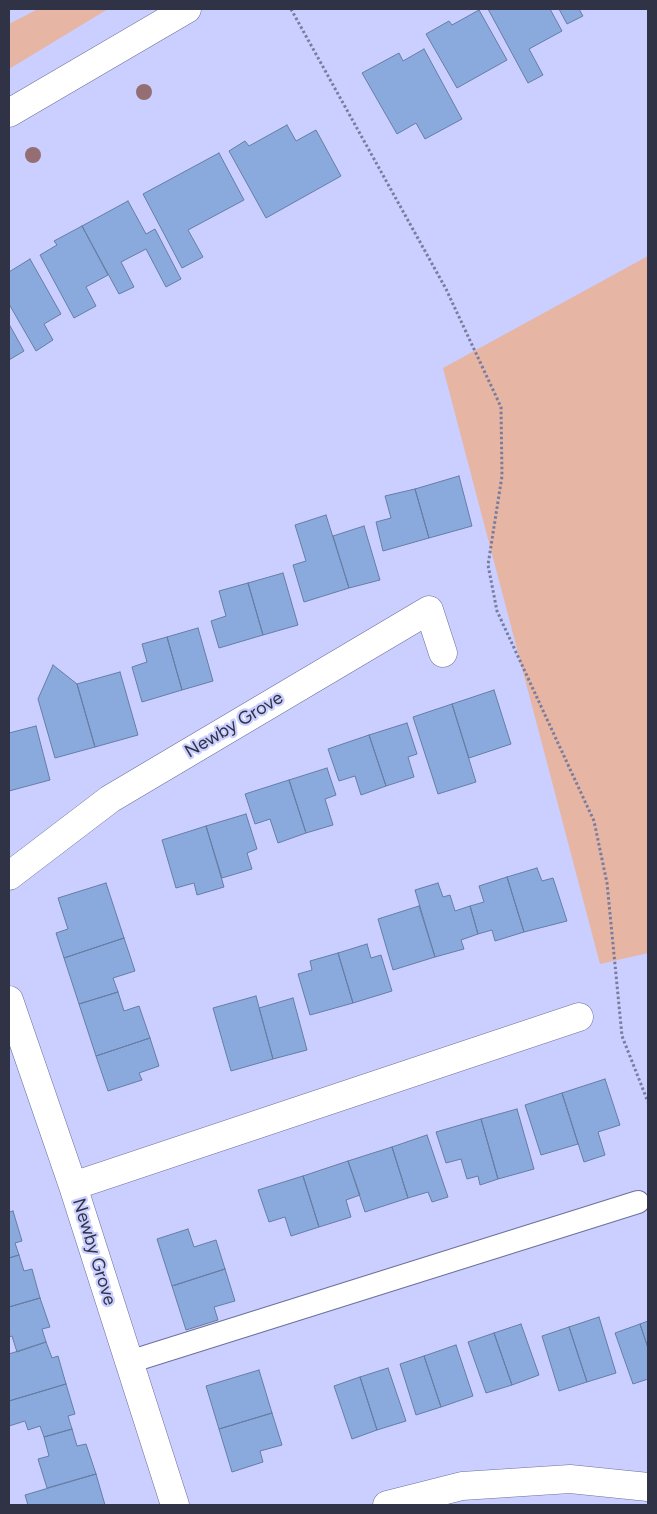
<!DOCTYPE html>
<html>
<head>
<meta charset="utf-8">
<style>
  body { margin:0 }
  #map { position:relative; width:657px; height:1514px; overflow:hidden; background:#cacfff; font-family:Figtree,sans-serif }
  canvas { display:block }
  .frame { position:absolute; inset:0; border:10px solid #303245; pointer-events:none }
</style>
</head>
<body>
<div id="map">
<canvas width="657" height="1514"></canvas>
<div class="frame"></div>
</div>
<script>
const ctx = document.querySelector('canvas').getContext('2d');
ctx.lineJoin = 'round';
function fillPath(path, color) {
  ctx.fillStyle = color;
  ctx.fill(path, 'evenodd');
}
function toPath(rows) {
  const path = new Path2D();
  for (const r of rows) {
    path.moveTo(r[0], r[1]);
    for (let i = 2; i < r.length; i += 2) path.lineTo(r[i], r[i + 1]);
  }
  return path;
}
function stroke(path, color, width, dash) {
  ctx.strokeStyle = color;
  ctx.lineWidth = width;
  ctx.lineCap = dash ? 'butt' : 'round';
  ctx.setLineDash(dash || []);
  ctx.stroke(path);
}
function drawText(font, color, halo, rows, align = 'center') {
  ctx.font = font + ' Figtree,sans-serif';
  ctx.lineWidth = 4.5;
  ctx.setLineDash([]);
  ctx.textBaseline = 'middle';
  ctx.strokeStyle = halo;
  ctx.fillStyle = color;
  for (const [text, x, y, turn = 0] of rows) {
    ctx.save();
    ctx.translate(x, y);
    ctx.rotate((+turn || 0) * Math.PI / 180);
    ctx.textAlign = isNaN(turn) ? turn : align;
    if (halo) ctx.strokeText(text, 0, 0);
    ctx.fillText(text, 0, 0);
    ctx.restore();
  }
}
fillPath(toPath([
  [38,9,108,9,9,69,9,24],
  [648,256,648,953,600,964,443,368]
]), '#e6b5a4');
const building = toPath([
  [488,9,550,9,562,31,529,49,543,75,528,83,488,9],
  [559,9,579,9,583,16,567,24,559,9],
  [479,10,507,60,457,88,426,34,449,21,452,25,479,10],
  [424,49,462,119,425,139,416,123,397,134,362,73,399,53,403,61,424,49],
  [287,125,296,141,316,130,341,176,266,218,229,151,245,141,249,146,287,125],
  [219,153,244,200,188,230,203,257,182,268,143,194,219,153],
  [128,201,146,234,155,229,181,279,166,287,146,249,121,262,134,287,119,294,82,226,128,201],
  [82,226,108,275,86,287,96,306,74,318,40,255,57,245,54,241,82,226],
  [30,259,61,314,44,324,53,340,36,351,9,304,9,272,30,259],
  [9,324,24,351,9,360,9,324],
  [459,476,472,526,429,538,415,489,459,476],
  [415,489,429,538,383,551,376,522,391,518,385,496,415,489],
  [326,515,349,588,304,602,293,565,306,561,295,525,326,515],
  [364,526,380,580,349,588,333,536,364,526],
  [283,573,298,625,263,635,248,583,283,573],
  [248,583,263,635,219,648,211,621,226,616,219,591,248,583],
  [198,628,213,681,182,690,167,637,198,628],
  [167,637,182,690,142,702,132,667,147,662,142,644,167,637],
  [53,665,77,684,95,747,55,758,38,699,53,665],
  [120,672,138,735,95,747,77,684,120,672],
  [494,690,511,744,469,758,452,704,494,690],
  [452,704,476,782,438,794,413,717,452,704],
  [407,723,417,754,408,757,414,777,386,786,369,735,407,723],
  [36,726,50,780,9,791,9,733,36,726],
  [369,735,386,786,361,795,355,776,339,781,328,749,369,735],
  [327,768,336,795,325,799,333,825,306,833,289,780,327,768],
  [289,780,306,833,278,843,270,819,255,824,245,794,289,780],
  [246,814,257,849,247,853,252,869,222,878,206,826,246,814],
  [206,826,224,887,197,895,194,883,176,888,162,840,206,826],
  [537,868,542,881,553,878,567,921,524,932,507,877,537,868],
  [507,877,524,932,495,941,492,930,478,934,470,906,484,902,479,886,507,877],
  [106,883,124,938,64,958,56,933,68,929,58,898,106,883],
  [438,883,443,897,450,895,455,911,470,906,478,934,461,940,464,949,435,957,415,890,438,883],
  [419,906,435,957,393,970,378,919,419,906],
  [124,938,135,971,113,978,118,992,79,1004,64,958,124,938],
  [367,944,371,958,381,955,392,991,353,1003,338,953,367,944],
  [338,953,353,1003,310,1015,298,974,312,970,310,961,338,953],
  [118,992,124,1011,139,1006,150,1038,96,1056,79,1004,118,992],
  [256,996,273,1059,231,1071,213,1008,256,996],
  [293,998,307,1050,273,1059,259,1008,293,998],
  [150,1038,159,1066,139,1073,142,1080,108,1091,96,1056,150,1038],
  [605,1079,620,1125,598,1132,605,1155,584,1162,562,1093,605,1079],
  [562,1093,578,1144,541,1155,525,1105,562,1093],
  [517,1109,534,1169,498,1179,481,1119,517,1109],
  [481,1119,498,1179,480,1185,478,1176,467,1179,461,1159,446,1163,436,1132,481,1119],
  [427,1135,448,1197,432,1202,428,1192,408,1198,392,1147,427,1135],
  [392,1147,408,1198,365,1212,348,1161,392,1147],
  [348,1161,360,1195,346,1200,351,1217,319,1227,303,1176,348,1161],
  [303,1176,319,1227,291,1236,285,1217,269,1222,258,1190,303,1176],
  [13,1211,22,1241,15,1243,19,1255,9,1258,9,1212,13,1211],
  [188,1229,194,1247,216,1240,225,1269,172,1286,157,1239,188,1229],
  [19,1255,24,1271,32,1269,40,1298,9,1307,9,1258,19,1255],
  [225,1269,235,1301,214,1307,218,1320,186,1330,172,1286,225,1269],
  [40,1298,50,1327,42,1329,46,1342,17,1352,12,1336,9,1337,9,1307,40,1298],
  [599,1317,616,1373,587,1382,569,1327,599,1317],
  [648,1321,648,1348,640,1324,648,1321],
  [521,1324,539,1375,512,1385,494,1333,521,1324],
  [640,1324,648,1348,648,1379,633,1384,615,1333,640,1324],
  [569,1327,587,1382,559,1391,542,1336,569,1327],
  [494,1333,512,1385,486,1393,468,1342,494,1333],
  [46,1342,52,1358,58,1356,66,1384,9,1401,9,1354,46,1342],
  [456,1345,473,1396,441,1407,424,1356,456,1345],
  [424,1356,441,1407,416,1415,400,1364,424,1356],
  [388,1368,406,1421,377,1430,360,1377,388,1368],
  [259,1370,272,1413,219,1429,206,1386,259,1370],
  [360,1377,377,1430,352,1439,334,1386,360,1377],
  [66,1384,75,1414,68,1416,72,1429,44,1437,40,1426,28,1430,25,1421,9,1426,9,1401,66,1384],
  [272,1413,282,1445,260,1451,263,1462,232,1472,219,1429,272,1413],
  [72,1429,77,1446,86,1444,96,1474,47,1488,38,1459,49,1456,44,1437,72,1429],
  [96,1474,105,1505,28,1505,25,1495,96,1474]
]);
fillPath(building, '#8aa9dd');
stroke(building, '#667da4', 1);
const lane = toPath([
  [129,1362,638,1202]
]);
const street = toPath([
  [9,876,110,799,429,610,443,653],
  [9,1000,73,1186,175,1505],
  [73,1186,579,1017],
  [387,1505,462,1486,570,1479,648,1487]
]);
const secondary = toPath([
  [9,113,187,9]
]);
stroke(lane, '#6c709b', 24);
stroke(street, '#6c709b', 29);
stroke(secondary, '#6c709b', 29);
stroke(toPath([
  [291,9,446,289,501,407,502,476,488,565,497,611,594,821,607,883,622,1036,648,1102]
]), '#787c9d', 3, [2.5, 2.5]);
stroke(lane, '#fff', 22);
stroke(street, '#fff', 28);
stroke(secondary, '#fff', 28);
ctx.fillStyle = '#956e73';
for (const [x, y] of [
  [144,92],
  [33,155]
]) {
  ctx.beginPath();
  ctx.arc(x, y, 8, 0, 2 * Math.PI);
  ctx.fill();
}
drawText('18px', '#303245', '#cacfff', [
  ["Newby Grove",234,725,-31],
  ["Newby Grove",94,1252,73]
]);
</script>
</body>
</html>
